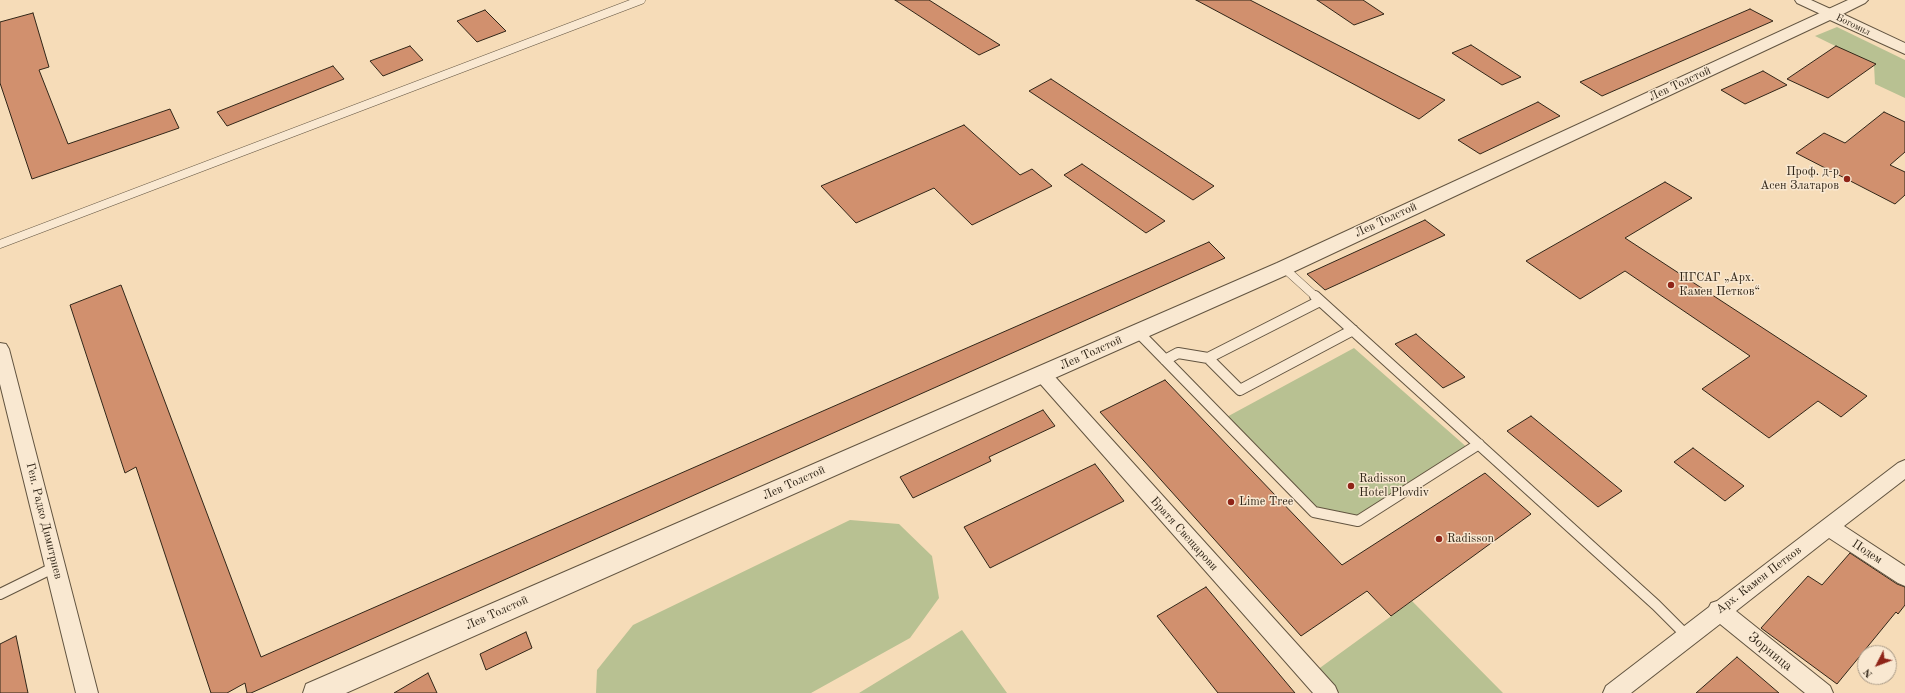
<!DOCTYPE html>
<html>
<head>
<meta charset="utf-8">
<style>
  body { margin:0 }
  #map { position:relative; width:1905px; height:693px; overflow:hidden; background:#f6dcb8; font-family:"Old Standard TT",serif }
  canvas { display:block }
  .north { position:absolute; left:1857px; top:645px; width:40px; height:40px; box-sizing:border-box; background:#f9e8d1; border:1px solid #a99a87; border-radius:50%; rotate:228deg; font-size:11px; font-weight:700; line-height:16px; text-align:center; color:#312618 }
  .north::after { content:''; display:block; margin:auto; width:14px; height:18px; background:#8f2418; clip-path:polygon(50% 0,100% 100%,50% 72%,0 100%) }
</style>
</head>
<body>
<div id="map">
<canvas width="1905" height="693"></canvas>
<div class="north">N</div>
</div>
<script>
const ctx = document.querySelector('canvas').getContext('2d');
ctx.lineJoin = 'round';
function fillPath(path, color) {
  ctx.fillStyle = color;
  ctx.fill(path, 'evenodd');
}
function toPath(rows) {
  const path = new Path2D();
  for (const r of rows) {
    path.moveTo(r[0], r[1]);
    for (let i = 2; i < r.length; i += 2) path.lineTo(r[i], r[i + 1]);
  }
  return path;
}
function stroke(path, color, width, dash) {
  ctx.strokeStyle = color;
  ctx.lineWidth = width;
  ctx.lineCap = dash ? 'butt' : 'round';
  ctx.setLineDash(dash || []);
  ctx.stroke(path);
}
function drawText(font, color, halo, rows, align = 'center') {
  ctx.font = font + ' "Old Standard TT",serif';
  ctx.lineWidth = 3;
  ctx.setLineDash([]);
  ctx.textBaseline = 'middle';
  ctx.strokeStyle = halo;
  ctx.fillStyle = color;
  for (const [text, x, y, turn = 0] of rows) {
    ctx.save();
    ctx.translate(x, y);
    ctx.rotate((+turn || 0) * Math.PI / 180);
    ctx.textAlign = isNaN(turn) ? turn : align;
    if (halo) ctx.strokeText(text, 0, 0);
    ctx.fillText(text, 0, 0);
    ctx.restore();
  }
}
fillPath(toPath([
  [1837,27,1905,60,1905,98,1875,84,1874,65,1815,36],
  [1354,348,1470,450,1358,521,1314,512,1223,419],
  [850,520,899,524,932,556,939,598,910,638,811,693,596,693,597,670,633,625],
  [1412,601,1503,693,1337,693,1317,670],
  [962,630,1007,693,859,693]
]), '#b8c192');
const building = toPath([
  [895,0,929,0,1000,45,979,55,895,0],
  [1196,0,1250,0,1445,100,1419,119,1196,0],
  [1317,0,1363,0,1384,14,1354,25,1317,0],
  [1750,9,1773,21,1602,96,1580,82,1750,9],
  [485,10,506,31,477,42,457,21,485,10],
  [33,13,49,67,39,70,68,144,170,109,179,128,32,179,0,83,0,22,33,13],
  [1471,45,1521,77,1502,85,1452,53,1471,45],
  [410,46,423,60,383,76,370,61,410,46],
  [1836,46,1876,64,1828,98,1787,79,1836,46],
  [333,66,344,79,227,126,217,112,333,66],
  [1763,71,1787,85,1745,104,1721,90,1763,71],
  [1051,79,1214,186,1193,200,1029,91,1051,79],
  [1538,102,1560,116,1480,154,1458,140,1538,102],
  [1884,112,1905,122,1905,152,1890,165,1905,172,1905,195,1895,204,1796,153,1824,133,1845,143,1884,112],
  [964,125,1020,175,1032,169,1052,186,972,225,934,188,856,223,821,186,964,125],
  [1082,164,1165,221,1146,233,1064,175,1082,164],
  [1665,182,1692,198,1625,238,1867,396,1841,417,1818,401,1769,438,1702,389,1750,356,1625,271,1580,299,1526,261,1665,182],
  [1425,220,1445,235,1325,290,1307,274,1425,220],
  [1209,242,1225,258,251,693,247,693,245,683,227,693,211,693,136,467,125,473,70,305,121,285,261,657,1209,242],
  [1416,334,1465,377,1443,388,1395,344,1416,334],
  [1165,380,1342,565,1485,473,1531,514,1391,616,1367,591,1301,636,1100,412,1165,380],
  [1043,410,1055,426,989,457,991,461,913,498,900,477,1043,410],
  [1531,416,1622,491,1598,507,1507,431,1531,416],
  [1693,448,1744,486,1725,501,1674,462,1693,448],
  [1095,464,1124,501,990,568,964,527,1095,464],
  [1850,553,1897,584,1905,587,1905,605,1898,614,1896,612,1837,684,1761,628,1808,576,1822,585,1850,553],
  [1206,587,1295,693,1218,693,1157,616,1206,587],
  [526,632,532,648,486,670,480,654,526,632],
  [16,636,28,693,0,693,0,644,16,636],
  [1737,657,1779,693,1696,693,1737,657],
  [428,673,437,693,394,693,428,673]
]);
fillPath(building, '#d1906e');
stroke(building, '#312618', 1);
const serviceFar1 = toPath([
  [0,244,641,0],
  [1284,268,1316,297]
]);
const service = toPath([
  [1315,296,1656,605,1687,636],
  [1138,332,1314,512,1358,521,1479,444],
  [1208,358,1240,390,1353,330],
  [1165,360,1178,353,1208,358,1320,301],
  [0,594,55,567]
]);
const minor = toPath([
  [1795,0,1811,0,1835,11,1837,14,1835,17,1827,17,1797,3,1795,0],
  [0,343,6,344,9,349,98,693,76,693,0,384,0,343],
  [1042,367,1048,369,1335,686,1338,693,1313,693,1036,379,1033,374,1036,369,1042,367],
  [1905,460,1905,479,1844,526,1905,566,1905,586,1898,583,1829,538,1736,611,1830,686,1833,693,1805,693,1720,624,1631,693,1603,693,1606,686,1709,607,1711,603,1717,601,1898,463,1905,460]
]);
const tertiary = toPath([
  [1848,0,1868,0,1865,3,1843,14,1905,43,1905,54,1830,20,1291,273,346,693,303,693,306,684,1277,263,1848,0]
]);
stroke(serviceFar1, '#625440', 9);
stroke(service, '#625440', 12);
stroke(minor, '#625440', 2);
stroke(tertiary, '#625440', 2);
stroke(serviceFar1, '#f9e8d1', 8);
stroke(service, '#f9e8d1', 10);
fillPath(minor, '#f9e8d1');
fillPath(tertiary, '#f9e8d1');
for (const [x, y, r, color] of [
  [1847,179,4,"#8f2418"],
  [1671,285,4,"#8f2418"],
  [1351,486,4,"#8f2418"],
  [1231,502,4,"#8f2418"],
  [1439,539,4,"#8f2418"]
]) {
  const dot = new Path2D();
  dot.arc(x, y, r, 0, 2 * Math.PI);
  ctx.fillStyle = color;
  ctx.fill(dot);
  stroke(dot, '#f9e8d1', 1.5);
}
drawText('10px', '#312618', '#f9e8d1', [
  ["Богомил",1853,25,26]
]);
drawText('12px', '#312618', '#f9e8d1', [
  ["Лев Толстой",1680,84,-25],
  ["Лев Толстой",1386,220,-25],
  ["Лев Толстой",1091,353,-24],
  ["Лев Толстой",794,483,-24],
  ["Ген. Радко Димитриев",44,521,76],
  ["Братя Свещарови",1184,534,48],
  ["Подем",1867,552,33],
  ["Арх. Камен Петков",1759,580,-37],
  ["Лев Толстой",497,613,-24]
]);
drawText('12px', '#312618', '#f9e8d1', [
  ["Проф. д-р",1839,172,"right"],
  ["Асен Златаров",1839,186,"right"],
  ["ПГСАГ „Арх.",1679,278],
  ["Камен Петков“",1679,292],
  ["Radisson",1359,479],
  ["Hotel Plovdiv",1359,493],
  ["Lime Tree",1239,502],
  ["Radisson",1447,539]
], 'left');
drawText('14px', '#312618', '#f9e8d1', [
  ["Зорница",1770,652,39]
]);
</script>
</body>
</html>
